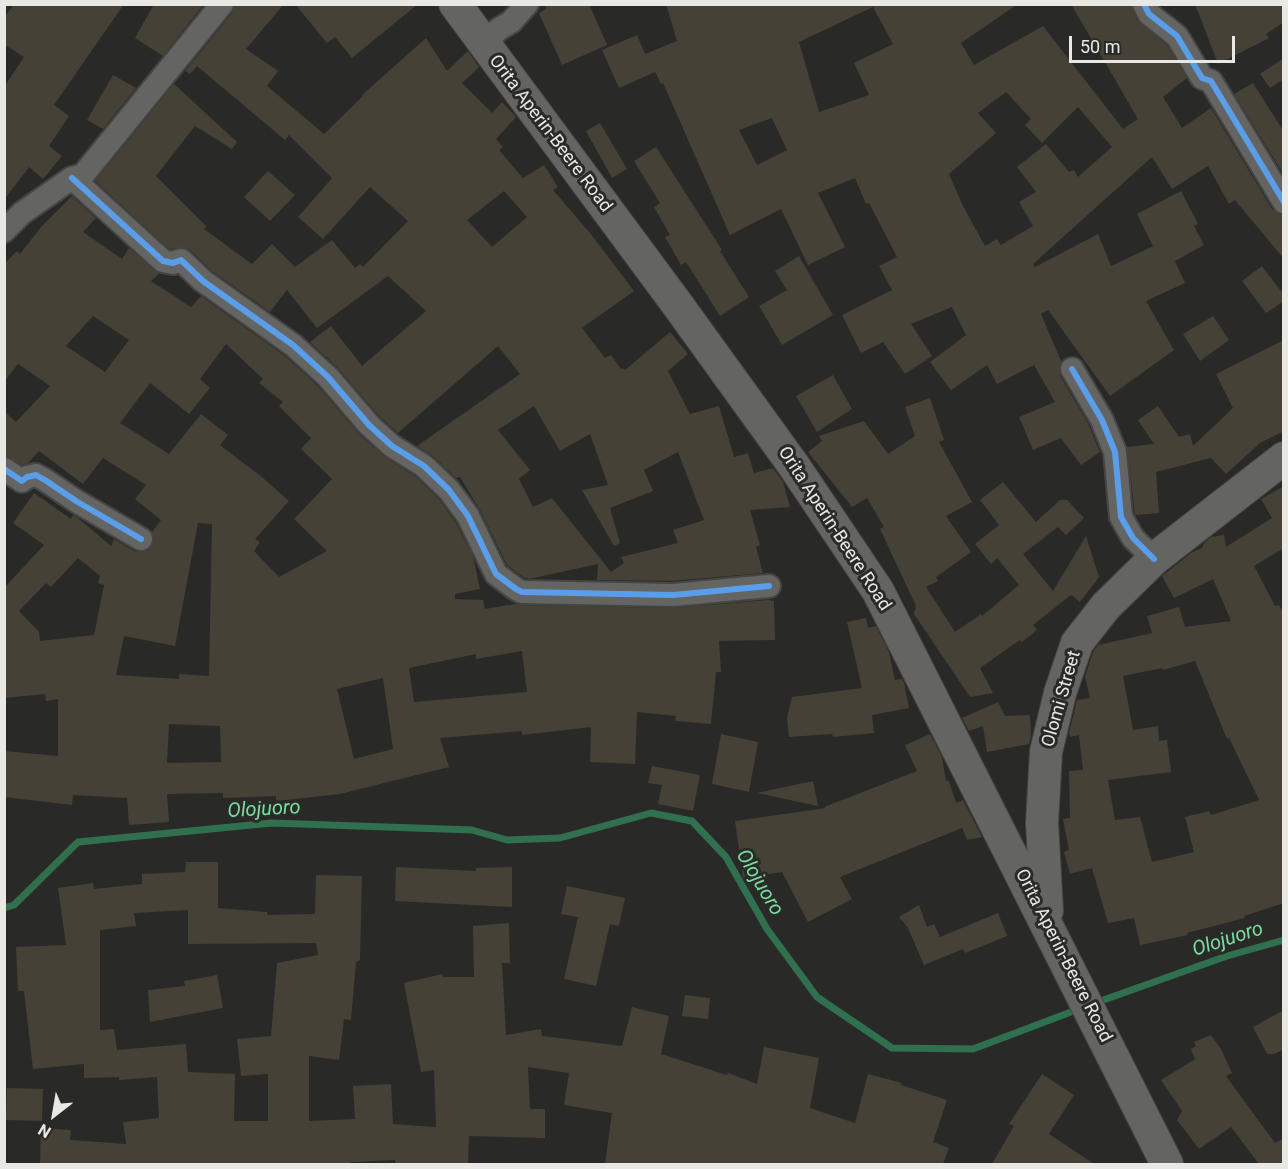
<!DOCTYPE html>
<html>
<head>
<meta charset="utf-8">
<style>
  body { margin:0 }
  #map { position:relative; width:1288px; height:1169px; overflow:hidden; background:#292927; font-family:Roboto,sans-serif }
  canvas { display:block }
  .frame { position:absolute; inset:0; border:6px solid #e8e8e5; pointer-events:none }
  .north { position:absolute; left:24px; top:1085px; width:60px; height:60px; -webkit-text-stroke:4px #2a2a26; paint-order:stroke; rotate:211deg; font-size:16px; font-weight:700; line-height:24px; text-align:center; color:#e8e8e5 }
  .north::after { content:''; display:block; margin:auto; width:21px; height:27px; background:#e8e8e5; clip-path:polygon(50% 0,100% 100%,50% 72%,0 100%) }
  .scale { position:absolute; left:1069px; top:36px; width:166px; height:27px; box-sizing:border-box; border:3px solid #e8e8e5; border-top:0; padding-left:8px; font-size:18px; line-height:21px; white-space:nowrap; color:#e8e8e5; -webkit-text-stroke:4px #2a2a26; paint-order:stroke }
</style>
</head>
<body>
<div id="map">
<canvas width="1288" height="1169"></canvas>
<div class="frame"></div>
<div class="north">N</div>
<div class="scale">50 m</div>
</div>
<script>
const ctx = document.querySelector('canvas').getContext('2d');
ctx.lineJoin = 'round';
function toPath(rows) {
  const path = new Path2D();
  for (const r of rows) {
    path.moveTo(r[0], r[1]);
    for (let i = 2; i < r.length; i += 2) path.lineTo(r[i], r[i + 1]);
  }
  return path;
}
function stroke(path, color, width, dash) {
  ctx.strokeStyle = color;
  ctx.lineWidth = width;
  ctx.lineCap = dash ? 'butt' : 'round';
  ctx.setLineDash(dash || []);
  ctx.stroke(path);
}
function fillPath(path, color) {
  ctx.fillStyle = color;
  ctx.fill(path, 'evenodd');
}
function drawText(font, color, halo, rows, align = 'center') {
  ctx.font = font + ' Roboto,sans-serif';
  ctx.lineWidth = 6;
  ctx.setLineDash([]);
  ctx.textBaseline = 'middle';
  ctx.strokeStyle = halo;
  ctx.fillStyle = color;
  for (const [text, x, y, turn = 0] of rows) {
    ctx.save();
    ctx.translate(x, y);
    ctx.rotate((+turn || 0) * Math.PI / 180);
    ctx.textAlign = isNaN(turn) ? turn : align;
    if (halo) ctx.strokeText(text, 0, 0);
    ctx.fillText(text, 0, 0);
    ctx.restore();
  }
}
stroke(toPath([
  [4,908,14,905,78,842,272,823,472,830,507,840,560,838,651,813,692,821,726,857,767,929,817,997,892,1048,973,1049,1079,1009],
  [1095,1003,1227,956,1284,940]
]), '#30704e', 7);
fillPath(toPath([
  [14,4,124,4,54,105,69,116,49,146,62,156,43,179,29,167,4,200,4,87,24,57,4,44,4,18],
  [154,4,204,4,163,56,135,38],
  [235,4,284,4,246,49,278,71,267,86,324,134,363,96,362,95,426,38,447,71,468,51,479,67,462,83,492,113,502,102,516,117,496,139,503,147,499,150,523,178,544,165,558,187,553,190,590,233,634,291,582,328,605,358,611,355,621,369,623,368,625,370,670,332,688,354,668,371,690,414,719,406,734,457,748,453,754,473,773,468,783,482,790,507,750,510,760,545,756,547,763,573,672,581,597,580,598,564,529,579,523,577,507,565,480,510,460,477,456,478,433,456,417,446,520,374,498,346,398,433,379,416,338,368,310,342,331,326,362,366,426,311,388,276,317,328,287,290,270,312,212,271,190,250,183,247,169,249,95,181,174,84,237,142,232,149,195,126,156,176,207,227,204,229,252,264,272,244,295,267,332,240,355,268,360,264,363,267,408,221,370,187,323,239,298,217,332,178,289,135,285,140,197,66,190,74,185,71,232,13],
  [504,191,527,217,492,247,467,220],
  [534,406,560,451,590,434,608,485,582,490,614,546,620,543,610,508,653,491,644,470,678,452,704,520,673,530,678,543,621,557,624,563,611,572,552,498,533,507,519,479,530,470,498,430],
  [295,4,418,4,352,58,335,37,327,43],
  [545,4,589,4,607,45,562,65,539,13,546,9],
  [666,4,1018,4,961,43,974,65,1043,26,1123,129,1138,119,1071,4,1131,4,1137,20,1167,45,1187,78,1163,97,1182,128,1211,108,1272,209,1277,213,1284,215,1284,259,1235,200,1229,204,1208,166,1172,189,1152,157,1033,264,1035,267,1098,234,1111,266,1153,246,1137,214,1181,191,1198,224,1194,226,1204,245,1175,261,1185,283,1146,301,1174,350,1110,396,1048,310,1041,314,1061,361,1059,369,1060,376,1088,423,1100,452,1081,465,1061,438,1033,450,1019,417,1055,402,1034,365,997,384,987,365,951,390,930,362,966,335,952,307,911,324,932,356,905,374,883,342,861,353,842,315,892,290,879,266,897,257,869,203,866,204,855,178,818,193,845,247,808,265,781,209,730,235,663,83,661,84,655,72,619,88,602,50,637,35,645,54,677,41],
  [873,7,893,44,854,63,869,95,819,112,799,42],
  [1006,92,1031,119,1025,125,1042,143,1078,107,1112,147,1078,177,1074,170,1069,172,1046,144,1017,167,1036,192,1019,202,1033,226,1001,245,997,239,985,246,963,206,949,174,996,133,978,113],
  [772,118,787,150,757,165,739,130],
  [1195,4,1284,4,1284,22,1266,34,1269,38,1218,64],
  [1284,58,1284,79,1270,88,1260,74],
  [113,75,136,88,103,129,87,120],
  [1253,83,1284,132,1284,175,1234,94],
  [600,123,627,169,612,178,586,131],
  [656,147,722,250,720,251,749,297,720,316,686,262,681,265,665,237,670,235,654,207,660,203,634,161],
  [268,171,295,195,270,221,244,197],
  [72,196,96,218,83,232,122,259,129,248,159,274,151,281,191,307,201,296,285,356,318,386,360,435,385,457,416,477,439,499,456,523,473,556,480,589,455,594,455,599,483,600,485,609,515,604,522,605,673,608,769,600,774,601,775,640,719,641,721,672,716,672,711,724,675,721,676,716,637,712,635,764,590,762,591,727,522,735,522,731,440,738,449,767,340,794,276,801,276,796,223,798,223,793,167,794,169,822,129,825,127,798,73,795,72,805,4,797,4,751,58,756,58,699,46,701,45,694,4,698,4,588,44,545,13,523,34,493,71,519,73,515,78,518,111,546,114,539,134,551,142,552,148,550,152,546,154,540,152,532,161,520,135,499,146,485,103,458,83,484,39,451,28,463,22,465,4,456,4,411,16,422,50,386,18,364,4,382,4,264,17,251,20,254,41,227],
  [93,316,129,340,105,372,66,346],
  [226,344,263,379,259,383,283,402,279,406,311,438,301,449,332,479,294,519,327,551,279,577,254,551,260,542,255,539,289,501,263,478,220,445,228,435,201,414,169,454,120,423,150,383,189,414,210,388,200,379],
  [198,523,212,524,209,676,179,674,179,679,116,675,124,636,175,646],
  [78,558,100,576,98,583,104,585,94,635,40,641,39,632,19,611,46,583,51,587],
  [522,651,527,692,414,702,409,668,476,654,476,659],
  [383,678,393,749,354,759,337,689],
  [169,724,220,726,221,762,167,763],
  [799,256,833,315,782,345,759,306,787,290,775,271],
  [1262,266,1284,295,1284,301,1266,313,1242,281],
  [1213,316,1229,340,1200,361,1183,334],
  [1284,340,1284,431,1260,443,1226,474,1211,458,1156,472,1159,513,1135,515,1127,447,1154,444,1138,420,1158,406,1179,437,1190,434,1193,446,1233,408,1216,374],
  [833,375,852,409,817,432,796,396],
  [930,398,944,440,939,442,972,502,946,516,971,552,936,577,938,581,926,587,955,632,981,614,982,616,1019,585,997,558,991,564,975,544,999,525,980,500,1003,482,1036,522,1060,500,1067,500,1084,518,1066,535,1058,527,1023,554,1053,591,1086,536,1099,577,1080,602,1071,595,1033,625,1037,630,1022,642,1020,640,980,668,993,693,970,697,914,614,916,606,880,529,884,527,867,498,852,507,808,452,822,441,819,436,864,421,888,454,915,436,905,407],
  [1284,486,1284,548,1254,566,1275,606,1279,605,1284,614,1284,903,1244,916,1245,918,1187,933,1188,935,1140,945,1134,918,1108,923,1092,868,1070,874,1064,852,1069,850,1063,819,1070,818,1069,771,1083,770,1079,735,1070,737,1069,733,1077,700,1090,698,1085,676,1093,652,1098,645,1152,633,1147,616,1179,607,1185,627,1231,621,1213,579,1174,598,1162,576,1191,553,1203,547,1203,544,1211,537,1224,535,1226,547,1272,518,1261,499],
  [1195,661,1227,739,1229,738,1259,800,1211,815,1209,811,1185,817,1194,852,1152,862,1140,817,1115,820,1108,780,1171,772,1167,740,1159,741,1158,726,1133,730,1123,676,1162,668,1163,670],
  [866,618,868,628,876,626,889,652,895,680,902,679,904,682,909,708,872,715,874,733,833,737,832,734,789,737,787,718,792,697,862,688,847,622],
  [998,702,1005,716,1030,715,1031,737,1029,744,987,752,983,726,969,731,962,718],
  [721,734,758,742,749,792,712,784],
  [930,734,942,757,946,781,949,781,956,803,963,800,982,837,967,840,962,828,840,877,852,899,808,922,782,872,743,878,735,821,826,808,824,807,917,771,905,745],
  [652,766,700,775,693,811,658,804,662,785,648,783],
  [813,781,818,806,757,793],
  [186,862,218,862,218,908,267,912,267,915,315,914,316,875,362,876,360,960,356,962,351,1020,344,1019,339,1060,309,1056,309,1121,355,1119,353,1086,391,1084,393,1124,436,1127,434,1070,421,1072,404,983,442,974,443,977,474,977,473,926,509,923,510,963,502,963,506,1035,541,1029,542,1036,622,1046,632,1007,669,1016,661,1054,727,1075,728,1073,757,1084,764,1047,819,1058,810,1108,855,1123,868,1074,902,1083,901,1085,947,1100,933,1142,949,1148,943,1164,605,1164,612,1113,564,1105,569,1073,528,1067,530,1109,545,1109,545,1138,469,1136,468,1164,395,1164,395,1160,351,1162,351,1164,40,1164,41,1128,71,1130,70,1140,126,1144,123,1122,159,1118,157,1077,119,1080,119,1077,84,1078,84,1064,33,1069,24,991,18,991,16,947,66,945,58,888,93,883,94,889,142,884,142,874,185,872],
  [188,910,188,944,316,943,318,955,277,963,271,1036,237,1039,241,1076,268,1074,268,1121,234,1121,235,1074,188,1072,186,1044,117,1050,114,1029,100,1030,100,930,136,926,134,913],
  [396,867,476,871,476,868,512,867,512,907,395,901],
  [567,886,625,898,619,926,610,924,596,986,564,979,578,917,561,914],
  [919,905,927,927,934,924,940,937,998,913,1007,936,965,953,963,949,924,965,908,928,899,917],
  [217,975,223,1008,150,1022,148,990,185,986,184,981],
  [685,995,710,998,708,1019,682,1016],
  [1284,1010,1284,1049,1274,1054,1267,1054,1253,1027],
  [1211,1035,1221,1049,1232,1073,1226,1076,1275,1143,1284,1138,1284,1164,1259,1164,1231,1127,1199,1149,1177,1120,1182,1111,1161,1080,1195,1059,1191,1049,1196,1046,1194,1042],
  [1042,1074,1074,1095,1049,1134,1094,1164,992,1164,1014,1126,1009,1124],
  [7,1088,43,1089,42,1121,6,1120]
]), '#464137');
const street = toPath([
  [1144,4,1149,14,1177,36,1202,78,1211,81,1284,202],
  [484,44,499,29,511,22,527,4],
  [72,178,163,261,173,263,181,260,203,281,293,345,328,377,369,425,392,446,424,466,449,490,468,516,496,574,516,589,522,592,673,595,769,586],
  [4,231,22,213,72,178,83,175,222,4],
  [1072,369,1102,420,1115,452,1121,517,1133,538,1154,559],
  [4,469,22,481,27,477,36,475,45,480,76,501,141,539]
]);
const secondary = toPath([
  [455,4,677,304,794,466,878,591,1167,1164],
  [1047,911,1042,823,1046,752,1060,693,1077,643,1106,606,1154,559,1284,458]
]);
stroke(street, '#454543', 26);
stroke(secondary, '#454543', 34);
stroke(street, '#646463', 22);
stroke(secondary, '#646463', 32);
stroke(toPath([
  [1144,4,1149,14,1177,36,1202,78,1211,81,1284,202],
  [72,178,163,261,173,263,181,260,203,281,293,345,328,377,369,425,392,446,424,466,449,490,468,516,496,574,516,589,522,592,673,595,769,586],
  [1072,369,1102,420,1115,452,1121,517,1133,538,1154,559],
  [4,469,22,481,27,477,36,475,45,480,76,501,141,539]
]), '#5a9eea', 6);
drawText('18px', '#e8e8e5', '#2a2a26', [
  ["Orita Aperin-Beere Road",550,134,53],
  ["Orita Aperin-Beere Road",834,529,57],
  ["Olomi Street",1062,699,-74],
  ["Orita Aperin-Beere Road",1063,956,63]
]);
drawText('italic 20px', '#7adca5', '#2a2a26', [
  ["Olojuoro",264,810,-3],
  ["Olojuoro",759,883,59],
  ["Olojuoro",1228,940,-18]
]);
</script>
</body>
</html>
